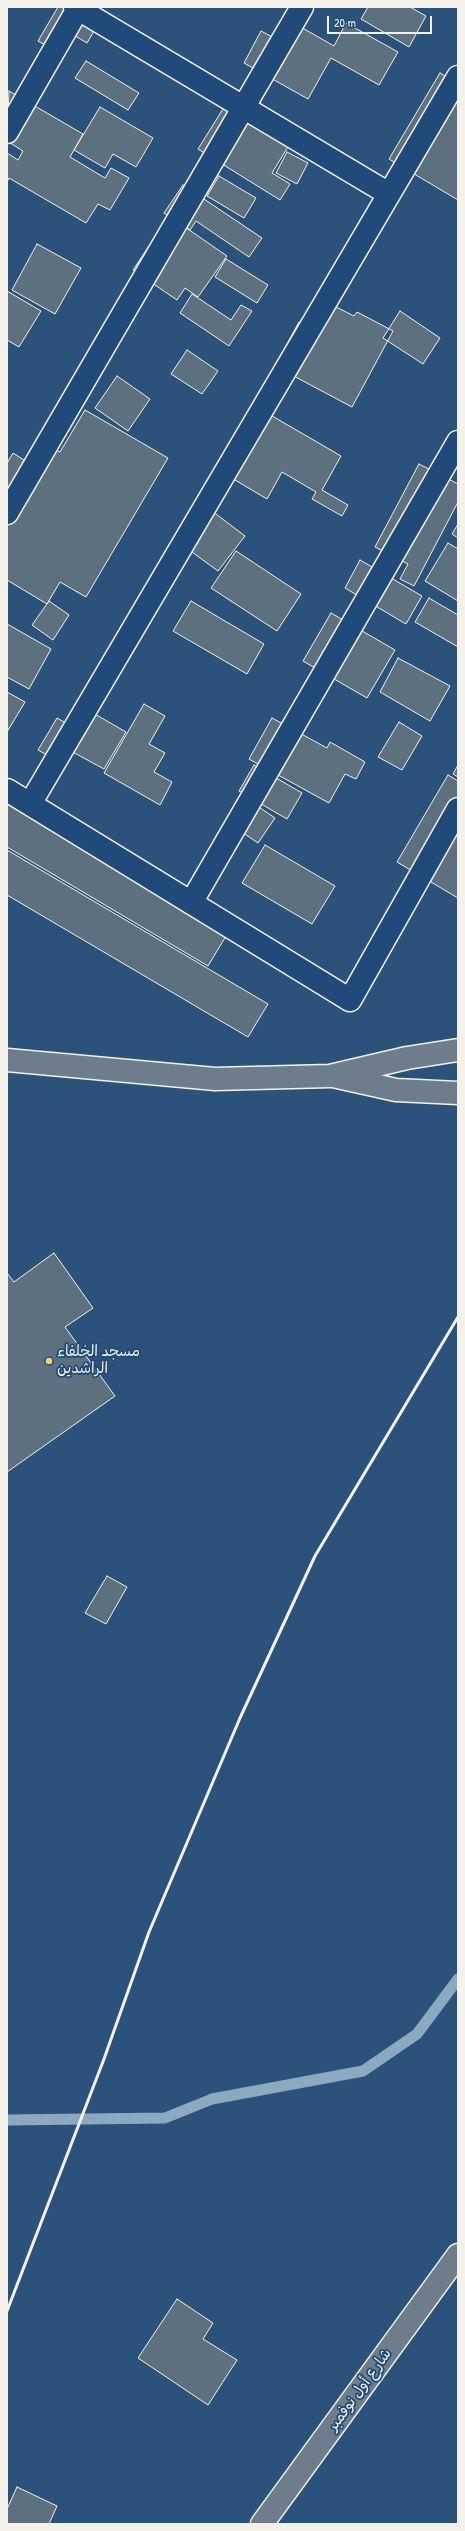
<!DOCTYPE html>
<html>
<head>
<meta charset="utf-8">
<style>
  body { margin:0 }
  #map { position:relative; width:465px; height:2531px; overflow:hidden; background:#2b527b; font-family:"Patrick Hand",sans-serif }
  canvas { display:block }
  .frame { position:absolute; inset:0; border:8px solid #f4f1e8; pointer-events:none }
  .scale { position:absolute; left:327px; top:16px; width:105px; height:18px; box-sizing:border-box; border:2px solid #f4f1e8; border-top:0; padding-left:5px; font-size:12px; line-height:14px; white-space:nowrap; color:#f4f1e8; -webkit-text-stroke:3px #1f4a7a; paint-order:stroke }
</style>
</head>
<body>
<div id="map">
<canvas width="465" height="2531"></canvas>
<div class="frame"></div>
<div class="scale">20 m</div>
</div>
<script>
const ctx = document.querySelector('canvas').getContext('2d');
ctx.lineJoin = 'round';
function toPath(rows) {
  const path = new Path2D();
  for (const r of rows) {
    path.moveTo(r[0], r[1]);
    for (let i = 2; i < r.length; i += 2) path.lineTo(r[i], r[i + 1]);
  }
  return path;
}
function stroke(path, color, width, dash) {
  ctx.strokeStyle = color;
  ctx.lineWidth = width;
  ctx.lineCap = dash ? 'butt' : 'round';
  ctx.setLineDash(dash || []);
  ctx.stroke(path);
}
function fillPath(path, color) {
  ctx.fillStyle = color;
  ctx.fill(path, 'evenodd');
}
function drawText(font, color, halo, rows, align = 'center') {
  ctx.font = font + ' "Patrick Hand","Playpen Sans Arabic",sans-serif';
  ctx.lineWidth = 3.5;
  ctx.setLineDash([]);
  ctx.textBaseline = 'middle';
  ctx.strokeStyle = halo;
  ctx.fillStyle = color;
  for (const [text, x, y, turn = 0] of rows) {
    ctx.save();
    ctx.translate(x, y);
    ctx.rotate((+turn || 0) * Math.PI / 180);
    ctx.textAlign = isNaN(turn) ? turn : align;
    if (halo) ctx.strokeText(text, 0, 0);
    ctx.fillText(text, 0, 0);
    ctx.restore();
  }
}
stroke(toPath([
  [7,2120,165,2118,212,2099,363,2071,417,2034,458,1979]
]), '#8baabf', 11);
const building = toPath([
  [58,7,82,7,101,19,87,43,72,34,60,53,38,41,58,7],
  [368,7,410,7,426,16,409,47,361,19,368,7],
  [285,18,334,46,346,23,398,52,379,85,331,58,308,99,244,63,261,31,274,38,285,18],
  [86,61,139,93,128,110,75,78,86,61],
  [440,73,458,84,458,200,389,159,440,73],
  [9,91,83,134,70,157,105,178,111,168,129,178,110,210,98,204,86,223,9,178,7,182,7,153,18,160,23,151,7,141,9,91],
  [233,93,297,132,272,173,290,184,280,200,198,149,233,93],
  [100,107,153,138,136,167,113,154,105,168,74,150,100,107],
  [287,152,308,163,297,184,276,173,287,152],
  [219,176,256,198,244,218,207,196,219,176],
  [183,185,262,238,249,257,196,221,190,230,164,213,183,185],
  [169,216,227,256,198,297,185,288,177,300,133,270,169,216],
  [37,244,81,268,55,314,12,290,37,244],
  [226,259,268,285,257,303,215,277,226,259],
  [7,291,41,311,19,347,7,340,7,291],
  [192,294,231,320,241,305,252,311,229,346,180,313,192,294],
  [332,305,354,316,357,312,393,331,352,407,275,366,299,322,317,332,332,305],
  [400,311,440,338,423,364,383,338,400,311],
  [187,350,218,371,202,394,171,374,187,350],
  [117,376,150,399,128,431,95,408,117,376],
  [85,410,168,458,86,597,60,582,47,604,7,580,7,463,13,453,27,462,40,440,60,452,85,410],
  [267,413,341,456,322,490,348,505,342,516,312,499,316,492,282,472,267,499,230,477,267,413],
  [419,464,458,484,458,502,414,586,400,579,408,564,375,547,419,464],
  [212,511,245,536,218,571,185,547,212,511],
  [458,524,458,538,452,534,458,524],
  [448,543,458,549,458,601,425,581,448,543],
  [236,551,301,594,277,631,211,588,236,551],
  [360,560,422,596,406,624,345,588,360,560],
  [429,598,458,615,458,647,415,622,429,598],
  [49,601,69,615,53,640,32,625,49,601],
  [191,601,264,644,247,674,173,631,191,601],
  [331,613,395,650,367,698,303,661,331,613],
  [7,624,51,649,29,689,7,677,7,624],
  [398,658,450,686,430,721,380,692,398,658],
  [7,692,25,702,7,732,7,692],
  [144,704,165,716,149,744,165,753,154,772,172,782,160,805,104,773,144,704],
  [93,713,126,732,104,769,69,750,61,763,38,750,57,718,82,732,93,713],
  [272,718,327,748,330,742,365,762,356,779,345,774,329,803,249,759,272,718],
  [399,722,422,736,402,770,378,757,399,722],
  [254,765,302,793,287,819,239,791,254,765],
  [458,765,458,777,453,774,458,765],
  [448,775,458,781,458,898,397,862,448,775],
  [244,797,275,818,258,843,227,822,244,797],
  [7,801,229,931,208,966,7,847,7,801],
  [265,845,335,886,312,924,242,883,265,845],
  [7,850,268,1004,248,1037,7,895,7,850],
  [54,1253,93,1308,65,1327,115,1396,7,1472,7,1273,14,1282,54,1253],
  [107,1576,127,1587,106,1624,85,1613,107,1576],
  [177,2299,213,2323,203,2339,237,2360,208,2405,138,2358,177,2299],
  [17,2487,57,2506,49,2524,7,2524,7,2509,17,2487]
]);
fillPath(building, '#5d707f');
stroke(building, '#f4f1e8', 1);
const minor = toPath([
  [75,7,389,194],
  [7,132,79,7],
  [7,513,302,7],
  [7,790,350,1000,458,809],
  [30,804,458,77],
  [191,903,458,442]
]);
const major = toPath([
  [7,1060,215,1079,330,1076,407,1058,458,1050],
  [333,1076,396,1090,458,1093],
  [262,2524,458,2255]
]);
stroke(minor, '#f4f1e8', 25);
stroke(major, '#f4f1e8', 25);
stroke(minor, '#1f4a7a', 22);
stroke(major, '#6d7d8c', 22);
stroke(toPath([
  [7,2311,104,2059,149,1932,240,1718,315,1556,458,1317]
]), '#f4f1e8', 3);
for (const [x, y, r, color] of [
  [49,1361,4,"#ffd166"]
]) {
  const dot = new Path2D();
  dot.arc(x, y, r, 0, 2 * Math.PI);
  ctx.fillStyle = color;
  ctx.fill(dot);
  stroke(dot, '#1f4a7a', 1.5);
}
drawText('15px', '#f4f1e8', '#1f4a7a', [
  ["مسجد الخلفاء",57,1352],
  ["الراشدين",57,1369]
], 'left');
drawText('15px', '#f4f1e8', '#1f4a7a', [
  ["شارع أول نوفمبر",360,2390,-54]
]);
</script>
</body>
</html>
